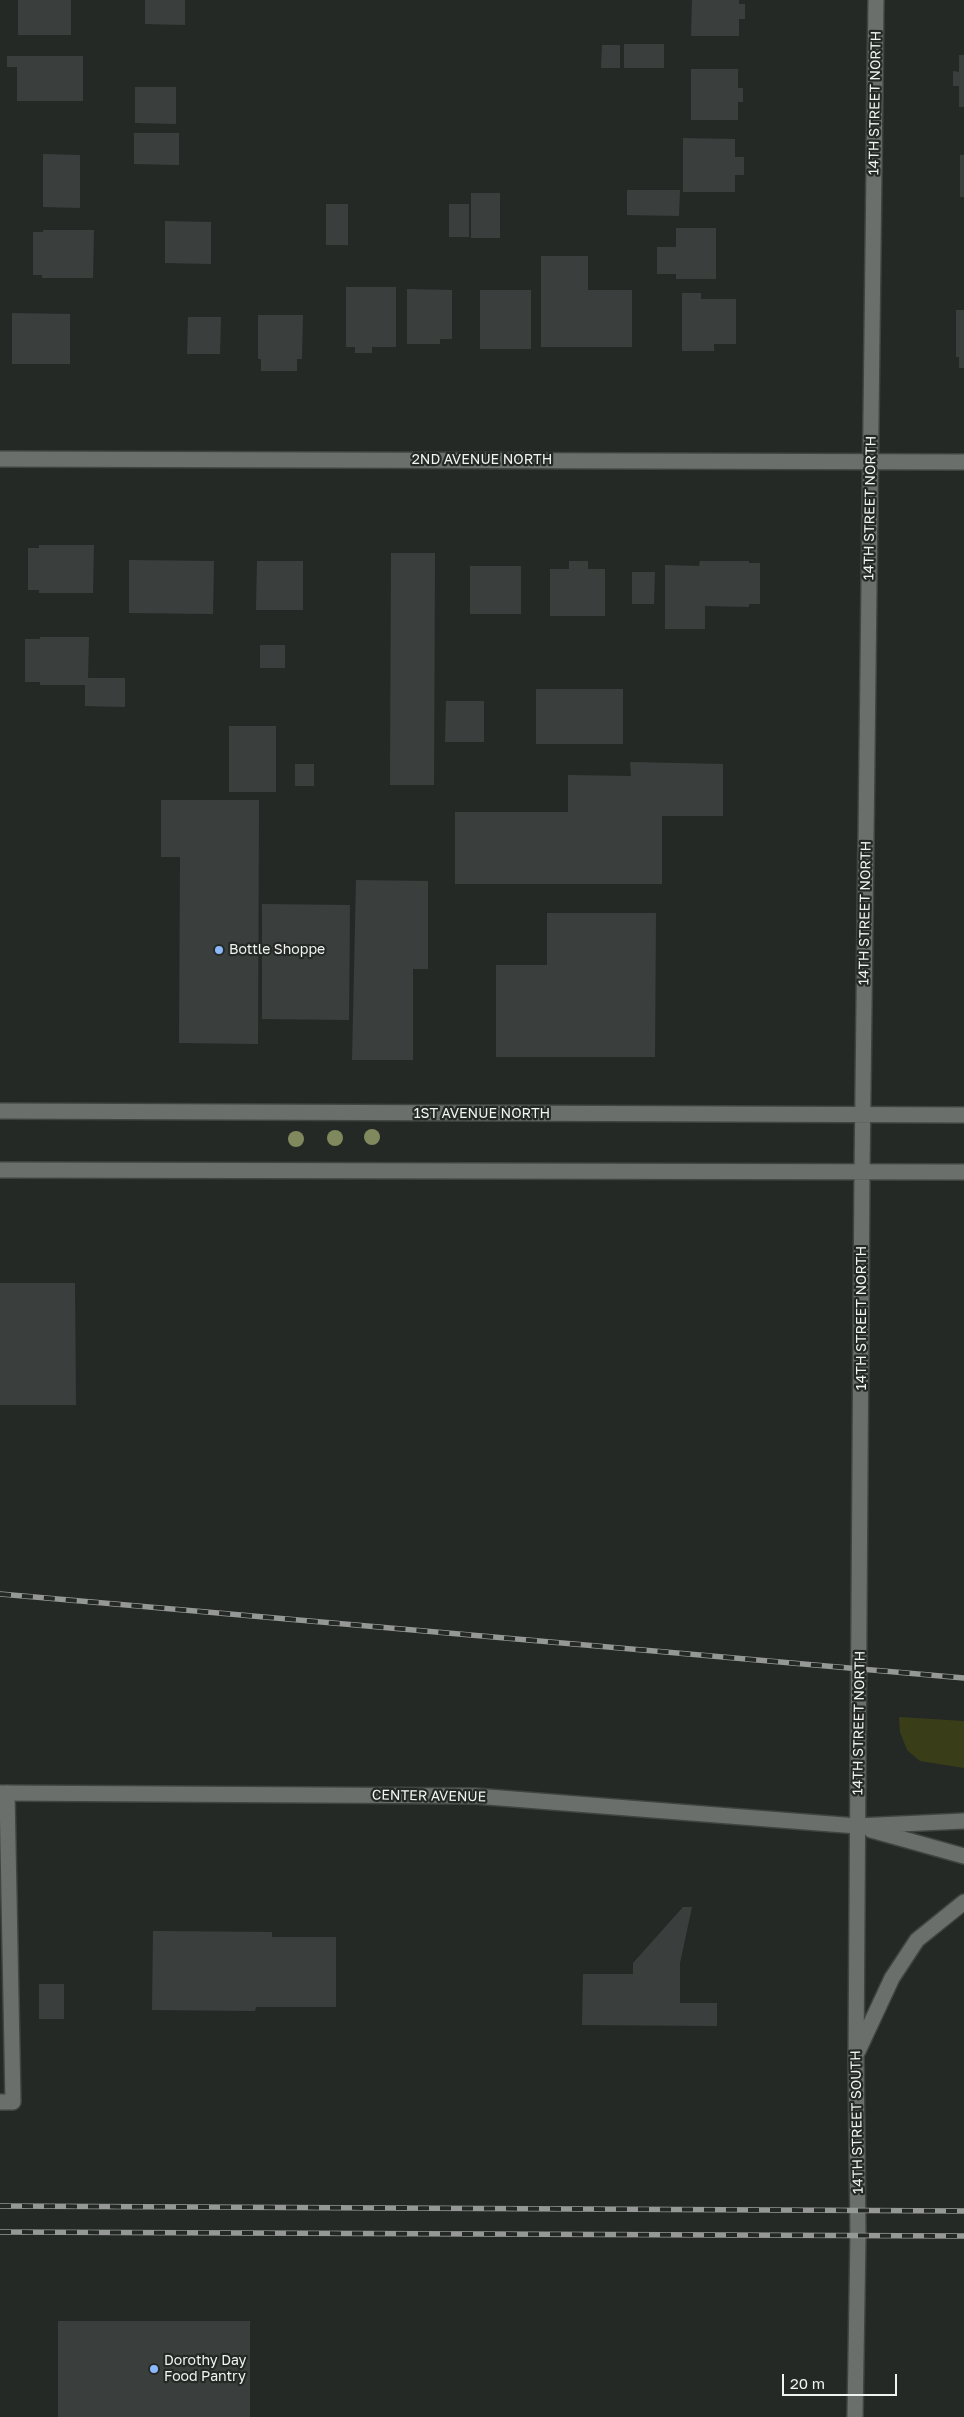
<!DOCTYPE html>
<html>
<head>
<meta charset="utf-8">
<style>
  body { margin:0 }
  #map { position:relative; width:964px; height:2417px; overflow:hidden; background:#252926; font-family:"Golos Text",sans-serif }
  canvas { display:block }
  .scale { position:absolute; left:782px; top:2374px; width:115px; height:22px; box-sizing:border-box; border:2px solid #f0f3f1; border-top:0; padding-left:6px; font-size:15px; line-height:18px; white-space:nowrap; color:#f0f3f1; -webkit-text-stroke:4px #252926; paint-order:stroke }
</style>
</head>
<body>
<div id="map">
<canvas width="964" height="2417"></canvas>
<div class="scale">20 m</div>
</div>
<script>
const ctx = document.querySelector('canvas').getContext('2d');
ctx.lineJoin = 'round';
function fillPath(path, color) {
  ctx.fillStyle = color;
  ctx.fill(path, 'evenodd');
}
function toPath(rows) {
  const path = new Path2D();
  for (const r of rows) {
    path.moveTo(r[0], r[1]);
    for (let i = 2; i < r.length; i += 2) path.lineTo(r[i], r[i + 1]);
  }
  return path;
}
function stroke(path, color, width, dash) {
  ctx.strokeStyle = color;
  ctx.lineWidth = width;
  ctx.lineCap = dash ? 'butt' : 'round';
  ctx.setLineDash(dash || []);
  ctx.stroke(path);
}
function drawText(font, color, halo, rows, align = 'center') {
  ctx.font = font + ' "Golos Text",sans-serif';
  ctx.lineWidth = 4.5;
  ctx.setLineDash([]);
  ctx.textBaseline = 'middle';
  ctx.strokeStyle = halo;
  ctx.fillStyle = color;
  for (const [text, x, y, turn = 0] of rows) {
    ctx.save();
    ctx.translate(x, y);
    ctx.rotate((+turn || 0) * Math.PI / 180);
    ctx.textAlign = isNaN(turn) ? turn : align;
    if (halo) ctx.strokeText(text, 0, 0);
    ctx.fillText(text, 0, 0);
    ctx.restore();
  }
}
fillPath(toPath([
  [899,1717,964,1721,964,1768,920,1761,907,1750,900,1732]
]), '#393e19');
fillPath(toPath([
  [18,0,71,0,71,35,18,35],
  [145,0,185,0,185,25,145,24],
  [692,0,739,0,739,4,745,4,745,19,739,19,739,36,691,36],
  [624,44,664,44,664,68,624,68],
  [602,45,620,45,620,68,601,68],
  [959,55,964,55,964,107,959,107,959,86,953,86,953,71,959,72],
  [7,56,83,56,83,101,17,101,17,67,7,67],
  [691,69,738,69,738,88,743,88,743,102,738,102,738,120,691,120],
  [135,87,176,87,176,124,135,123],
  [134,133,179,133,179,165,134,164],
  [683,138,735,139,735,157,744,157,744,175,735,175,735,192,683,192],
  [43,154,80,155,80,208,43,207],
  [960,155,964,155,964,197,960,197],
  [627,190,680,190,679,216,627,215],
  [471,193,500,193,500,238,471,238],
  [326,204,348,204,348,245,326,245],
  [449,204,469,204,469,237,449,237],
  [165,221,211,222,211,264,165,263],
  [676,228,716,228,716,279,676,279,676,274,657,274,657,247,676,247],
  [43,230,94,230,93,278,42,278,42,275,33,275,33,232,43,232],
  [541,256,588,256,588,290,632,290,632,347,541,347],
  [346,287,396,287,396,347,372,347,372,353,355,353,355,347,346,347],
  [407,289,452,290,452,339,440,339,440,344,407,344],
  [480,290,531,290,531,349,480,349],
  [682,293,701,293,701,299,736,299,736,344,714,344,714,351,682,351],
  [956,310,964,310,964,368,959,368,959,357,956,357],
  [12,313,70,314,70,364,12,364],
  [258,315,303,315,302,359,297,359,297,371,261,371,261,359,258,359],
  [188,317,221,317,220,354,187,354],
  [39,545,94,545,93,593,39,593,39,590,28,590,28,548,39,548],
  [391,553,435,553,434,785,390,785],
  [129,560,214,561,213,614,129,613],
  [257,561,303,561,303,610,256,610],
  [569,561,588,561,588,569,605,569,605,616,550,616,550,569,569,569],
  [700,561,749,561,749,563,760,563,760,604,749,604,749,607,705,606,705,629,665,629,665,565,699,566],
  [470,566,521,566,521,614,470,614],
  [632,572,655,572,654,604,632,604],
  [40,637,89,637,88,678,125,678,125,707,85,706,85,685,40,685,40,682,25,682,25,639,40,639],
  [260,645,285,645,285,668,260,668],
  [536,689,623,689,623,744,536,744],
  [446,701,484,701,484,742,445,742],
  [229,726,276,726,276,792,229,792],
  [630,762,723,764,723,816,662,816,662,884,455,884,455,812,568,812,568,775,631,776],
  [295,764,314,764,314,786,295,786],
  [161,800,259,800,258,1044,179,1043,180,857,161,857],
  [356,880,428,881,428,969,413,969,413,1060,352,1060],
  [262,904,350,905,349,1020,262,1019],
  [547,913,656,913,655,1057,496,1057,496,965,547,965],
  [0,1283,75,1283,76,1405,0,1405],
  [683,1907,692,1907,680,1963,680,2003,717,2003,717,2026,582,2025,583,1974,633,1974,633,1963],
  [153,1931,272,1932,272,1937,336,1937,336,2007,256,2007,255,2011,152,2010],
  [39,1984,64,1984,64,2019,39,2019],
  [58,2321,250,2321,250,2417,58,2417]
]), '#3a3f3e');
const lane = toPath([
  [0,2102,13,2102,7,1793]
]);
const street = toPath([
  [0,459,964,462]
]);
const secondary = toPath([
  [0,1111,964,1115],
  [0,1170,964,1172],
  [0,1793,475,1796,857,1826,964,1821],
  [871,1830,964,1856],
  [858,2051,892,1978,917,1940,964,1902],
  [855,2417,858,2236,856,2057,862,1172,876,0]
]);
stroke(lane, '#404341', 18);
stroke(street, '#404341', 18);
stroke(secondary, '#404341', 18);
stroke(lane, '#6a6f6c', 15);
stroke(street, '#6a6f6c', 15);
stroke(secondary, '#6a6f6c', 15);
const rail = toPath([
  [0,1594,964,1678],
  [0,2206,964,2211],
  [0,2232,964,2236]
]);
stroke(rail, '#959896', 5.5);
stroke(rail, '#252926', 4, [11]);
ctx.fillStyle = '#80885e';
for (const [x, y] of [
  [372,1137],
  [335,1138],
  [296,1139]
]) {
  ctx.beginPath();
  ctx.arc(x, y, 8, 0, 2 * Math.PI);
  ctx.fill();
}
for (const [x, y, r, color] of [
  [219,950,5,"#8cb9fc"],
  [154,2369,5,"#8cb9fc"]
]) {
  const dot = new Path2D();
  dot.arc(x, y, r, 0, 2 * Math.PI);
  ctx.fillStyle = color;
  ctx.fill(dot);
  stroke(dot, '#252926', 2);
}
drawText('14px', '#f0f3f1', '#252926', [
  ["14TH STREET NORTH",875,103,-89],
  ["2ND AVENUE NORTH",482,460],
  ["14TH STREET NORTH",870,508,-89],
  ["14TH STREET NORTH",865,913,-89],
  ["1ST AVENUE NORTH",482,1114],
  ["14TH STREET NORTH",862,1318,-90],
  ["14TH STREET NORTH",859,1723,-89],
  ["CENTER AVENUE",429,1796,1],
  ["14TH STREET SOUTH",857,2122,-91]
]);
drawText('14px', '#f0f3f1', '#252926', [
  ["Bottle Shoppe",229,950],
  ["Dorothy Day",164,2361],
  ["Food Pantry",164,2377]
], 'left');
</script>
</body>
</html>
